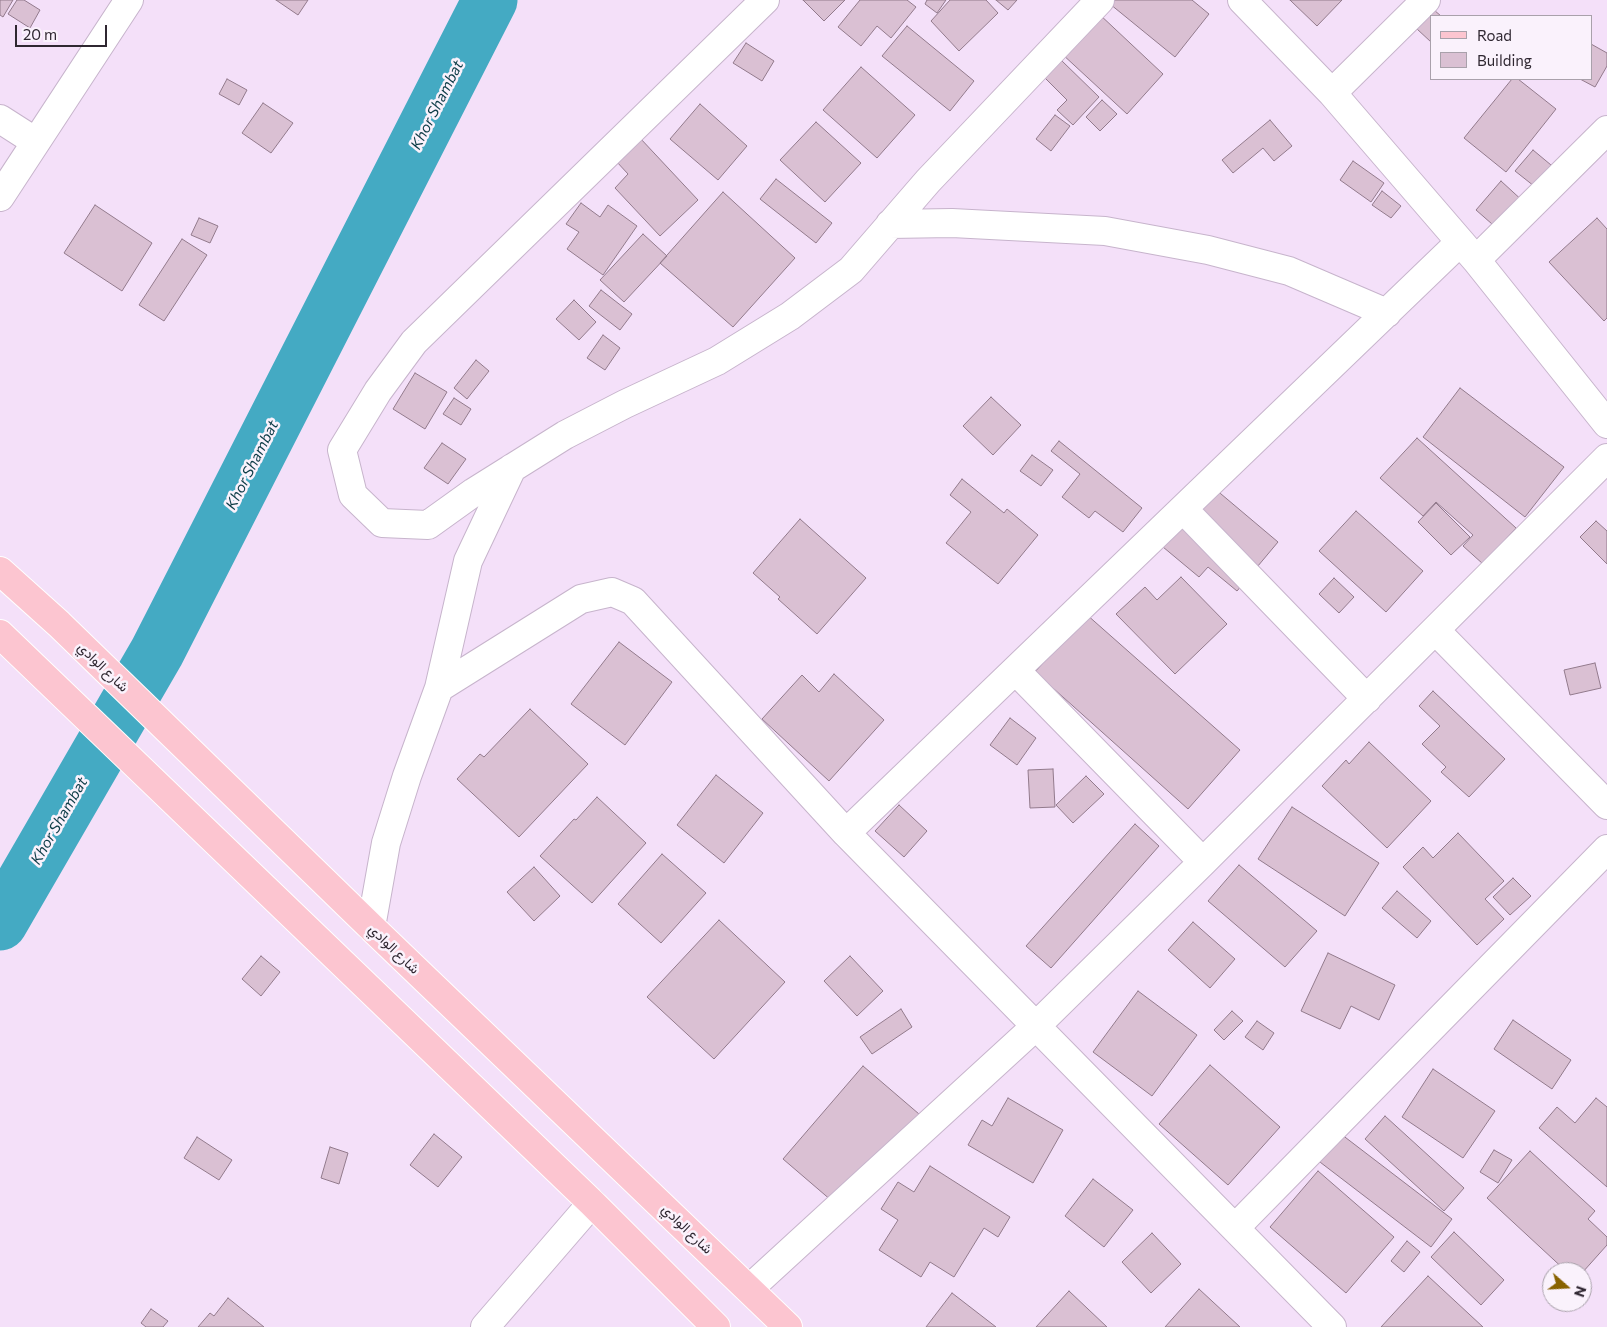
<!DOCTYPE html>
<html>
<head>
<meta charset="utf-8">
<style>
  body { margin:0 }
  #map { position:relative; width:1607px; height:1327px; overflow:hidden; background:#f4e0f9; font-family:Commissioner,sans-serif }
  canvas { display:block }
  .legend { position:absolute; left:1430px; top:15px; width:162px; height:65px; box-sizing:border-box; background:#faf2fc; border:1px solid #a9a1ab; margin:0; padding:6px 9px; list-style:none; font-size:15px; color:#2f2731 }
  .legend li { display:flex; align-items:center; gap:10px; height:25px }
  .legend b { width:25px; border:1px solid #a9a1ab }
  .north { position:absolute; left:1542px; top:1262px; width:50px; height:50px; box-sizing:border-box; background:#faf2fc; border:1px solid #a9a1ab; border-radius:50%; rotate:109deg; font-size:14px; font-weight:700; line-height:20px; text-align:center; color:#2f2731 }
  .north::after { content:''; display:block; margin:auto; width:18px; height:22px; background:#886200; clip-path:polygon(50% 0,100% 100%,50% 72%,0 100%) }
  .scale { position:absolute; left:15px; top:25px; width:92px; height:22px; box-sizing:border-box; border:2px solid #2f2731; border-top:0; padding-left:6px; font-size:15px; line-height:18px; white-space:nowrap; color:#2f2731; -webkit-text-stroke:4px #faf2fc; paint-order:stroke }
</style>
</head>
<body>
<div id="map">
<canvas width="1607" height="1327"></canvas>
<ul class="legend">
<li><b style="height:6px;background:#fcc5d0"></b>Road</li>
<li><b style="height:14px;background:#dac0d3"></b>Building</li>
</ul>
<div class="north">N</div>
<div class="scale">20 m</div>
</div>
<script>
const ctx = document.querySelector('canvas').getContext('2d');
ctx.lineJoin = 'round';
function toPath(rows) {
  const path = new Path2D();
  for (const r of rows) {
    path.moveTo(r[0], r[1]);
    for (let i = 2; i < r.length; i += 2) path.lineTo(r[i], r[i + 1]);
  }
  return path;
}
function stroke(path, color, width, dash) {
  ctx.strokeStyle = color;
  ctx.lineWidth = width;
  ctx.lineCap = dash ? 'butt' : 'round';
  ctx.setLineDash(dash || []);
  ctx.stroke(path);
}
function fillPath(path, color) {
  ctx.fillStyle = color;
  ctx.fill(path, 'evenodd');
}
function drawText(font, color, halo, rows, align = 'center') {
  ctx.font = font + ' Commissioner,Vazirmatn,sans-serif';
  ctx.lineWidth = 5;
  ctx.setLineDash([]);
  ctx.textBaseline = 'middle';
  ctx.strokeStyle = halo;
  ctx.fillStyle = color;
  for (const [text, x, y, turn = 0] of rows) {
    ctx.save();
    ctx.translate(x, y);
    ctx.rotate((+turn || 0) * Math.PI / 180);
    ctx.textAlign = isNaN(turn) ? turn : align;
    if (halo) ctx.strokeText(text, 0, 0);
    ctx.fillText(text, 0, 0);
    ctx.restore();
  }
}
stroke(toPath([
  [0,923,157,652,490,0]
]), '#44aac3', 55);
const building = toPath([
  [0,0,13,0,3,17,0,15,0,0],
  [17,0,24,0,40,10,30,28,8,14,17,0],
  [276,0,308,0,298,15,276,0],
  [803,0,845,0,824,21,803,0],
  [860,0,907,0,916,7,891,38,877,26,861,46,838,27,860,0],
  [927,0,946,0,937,13,925,4,927,0],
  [950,0,986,0,998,13,959,51,931,21,950,0],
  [996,0,1017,0,1008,10,996,0],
  [1113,0,1192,0,1209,14,1175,57,1110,4,1113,0],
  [1290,0,1342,0,1317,26,1290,0],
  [1434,10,1441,16,1431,16,1431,42,1417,29,1434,10],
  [1098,13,1163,74,1127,114,1061,53,1098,13],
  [907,26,974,81,950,111,882,56,907,26],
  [746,43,774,61,762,81,733,63,746,43],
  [1591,44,1607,53,1607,66,1595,87,1580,79,1591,79,1591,44],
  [1061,60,1099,97,1073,125,1057,110,1067,100,1044,77,1061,60],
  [861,67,915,115,877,158,823,110,861,67],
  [227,79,247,90,239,105,219,94,227,79],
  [1512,79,1518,79,1556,109,1506,172,1464,138,1512,79],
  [1102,100,1117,114,1100,131,1086,117,1102,100],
  [263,103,293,123,271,153,242,133,263,103],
  [700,104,747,146,718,180,670,139,700,104],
  [1055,115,1070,126,1051,151,1036,139,1055,115],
  [1270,120,1292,146,1274,161,1263,148,1233,173,1222,160,1270,120],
  [816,122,861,163,825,202,780,160,816,122],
  [640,138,698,200,660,236,615,188,628,174,616,161,640,138],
  [1533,150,1551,165,1534,186,1515,171,1533,150],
  [1353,161,1384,183,1371,202,1340,180,1353,161],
  [776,179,832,223,816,243,760,199,776,179],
  [1501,181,1525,203,1500,231,1476,210,1501,181],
  [1382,191,1401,206,1391,218,1372,205,1382,191],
  [723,192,795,258,733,327,660,263,723,192],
  [581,203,600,217,608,205,637,226,603,275,567,249,579,232,566,224,581,203],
  [95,205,152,243,122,291,64,253,95,205],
  [199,218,218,226,210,243,191,235,199,218],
  [1597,218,1607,229,1607,318,1604,321,1549,262,1597,218],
  [643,234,667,256,624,302,600,280,643,234],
  [182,239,207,255,164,321,139,305,182,239],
  [601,290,632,314,620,330,589,306,601,290],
  [574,300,596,322,579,340,556,319,574,300],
  [603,335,620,348,605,370,587,358,603,335],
  [476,360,489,371,467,399,454,388,476,360],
  [415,373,447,392,425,429,393,409,415,373],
  [1460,388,1564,467,1525,517,1423,437,1460,388],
  [991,397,1021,425,993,455,963,426,991,397],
  [454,398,471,409,461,425,443,414,454,398],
  [1417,438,1516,528,1483,564,1463,546,1473,535,1436,502,1423,516,1380,478,1417,438],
  [1059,441,1142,508,1123,532,1095,511,1089,518,1062,497,1080,474,1051,451,1059,441],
  [442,443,466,459,448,484,424,468,442,443],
  [1032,455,1053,470,1041,486,1020,471,1032,455],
  [962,479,1004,513,1007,509,1038,535,998,584,946,543,971,512,950,495,962,479],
  [1208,483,1278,542,1237,591,1208,567,1199,577,1157,542,1208,483],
  [1436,503,1470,537,1451,555,1418,522,1436,503],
  [1356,511,1423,571,1386,612,1319,551,1356,511],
  [800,519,866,578,817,634,778,599,780,597,753,573,800,519],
  [1596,521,1607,531,1607,564,1580,537,1596,521],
  [1181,577,1227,624,1175,674,1116,614,1145,587,1157,600,1181,577],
  [1334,578,1354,597,1339,613,1319,594,1334,578],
  [1086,614,1240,750,1188,809,1035,672,1086,614],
  [619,642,672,682,625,745,571,704,619,642],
  [1595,663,1601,688,1570,695,1564,670,1595,663],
  [834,674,884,720,829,781,762,719,802,675,819,692,834,674],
  [1433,691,1505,759,1469,797,1441,772,1446,767,1422,744,1440,726,1419,706,1433,691],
  [530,709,588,764,519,837,457,779,480,754,484,757,530,709],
  [1010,718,1036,738,1017,765,990,745,1010,718],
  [1369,742,1431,801,1387,848,1322,786,1346,760,1349,764,1369,742],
  [1053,769,1055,807,1030,808,1028,770,1053,769],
  [716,775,763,813,724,863,677,825,716,775],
  [1086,776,1104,794,1073,823,1056,805,1086,776],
  [597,797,646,843,592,903,540,856,574,819,576,820,597,797],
  [899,805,927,831,904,857,875,831,899,805],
  [1292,807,1379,863,1345,916,1258,859,1292,807],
  [1135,824,1159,846,1051,968,1026,946,1135,824],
  [1458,833,1504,881,1485,899,1504,919,1477,945,1403,867,1423,847,1433,858,1458,833],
  [662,854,706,893,661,943,618,904,662,854],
  [1239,865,1317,931,1285,967,1208,901,1239,865],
  [534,867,560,896,534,921,507,892,534,867],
  [1513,878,1531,896,1510,915,1493,897,1513,878],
  [1397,891,1431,921,1417,938,1382,908,1397,891],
  [719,920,785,982,714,1059,647,997,719,920],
  [1193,922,1235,959,1210,988,1168,950,1193,922],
  [1328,953,1395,985,1379,1020,1351,1006,1340,1029,1301,1011,1328,953],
  [261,956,280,972,261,996,242,979,261,956],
  [850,956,883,991,857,1016,824,981,850,956],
  [1138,991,1197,1035,1152,1096,1093,1052,1138,991],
  [901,1009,912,1027,872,1054,860,1037,901,1009],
  [1232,1011,1243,1021,1224,1040,1214,1030,1232,1011],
  [1513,1020,1571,1060,1552,1089,1494,1049,1513,1020],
  [1257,1021,1274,1033,1263,1050,1245,1037,1257,1021],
  [1210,1065,1280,1127,1228,1185,1159,1124,1210,1065],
  [863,1066,919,1114,839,1207,783,1159,863,1066],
  [1433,1069,1495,1111,1463,1158,1402,1117,1433,1069],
  [1008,1098,1063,1130,1033,1183,968,1145,982,1120,992,1126,1008,1098],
  [1596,1098,1607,1107,1607,1187,1539,1128,1557,1107,1575,1123,1596,1098],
  [1385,1116,1464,1188,1444,1211,1365,1139,1385,1116],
  [1337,1131,1452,1219,1431,1247,1316,1159,1337,1131],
  [434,1134,462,1157,438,1187,410,1165,434,1134],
  [197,1137,232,1160,219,1180,184,1158,197,1137],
  [330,1147,348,1153,339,1184,321,1178,330,1147],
  [1494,1150,1512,1160,1498,1183,1480,1172,1494,1150],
  [1530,1151,1595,1211,1588,1219,1607,1237,1607,1245,1582,1273,1567,1272,1487,1198,1530,1151],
  [930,1166,1010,1217,998,1237,984,1228,954,1277,930,1262,921,1277,879,1250,898,1220,881,1209,898,1182,914,1192,930,1166],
  [1318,1171,1394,1237,1346,1293,1270,1227,1318,1171],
  [1093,1179,1133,1210,1104,1247,1065,1216,1093,1179],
  [1454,1232,1504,1280,1481,1305,1431,1257,1454,1232],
  [1152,1233,1181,1264,1151,1293,1122,1262,1152,1233],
  [1407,1241,1420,1252,1404,1272,1391,1261,1407,1241],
  [1428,1276,1483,1327,1381,1327,1428,1276],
  [1199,1289,1240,1327,1165,1327,1199,1289],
  [1069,1291,1107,1327,1036,1327,1069,1291],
  [952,1293,996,1327,926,1327,952,1293],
  [228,1298,264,1327,198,1327,210,1313,214,1316,228,1298],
  [151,1309,168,1321,163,1327,146,1327,141,1323,151,1309]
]);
fillPath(building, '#dac0d3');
stroke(building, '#927a8c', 1);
const minor = toPath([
  [765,0,414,342,378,391,342,450,353,495,382,523,428,525,474,492,565,435,625,404,717,361,790,316,851,270,928,181,1100,0],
  [1242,0,1332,93,1476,260,1607,424],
  [1332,93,1426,0],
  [0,119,36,142],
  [0,197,129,0],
  [890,224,952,223,1105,231,1208,250,1289,271,1387,313],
  [1476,260,1607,130],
  [1183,509,1367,699],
  [1436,631,1607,805],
  [1016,671,1203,862],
  [439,688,581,599,612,592,633,601,846,833,1332,1327],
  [846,833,1460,242],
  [371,927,386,843,407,776,439,688,468,561,512,468],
  [1235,1228,1607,849],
  [749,1289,1036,1026,1203,862,1607,458],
  [485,1327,592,1203]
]);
const major = toPath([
  [0,571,59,624,371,927,788,1327],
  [0,634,592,1203,716,1327]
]);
stroke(minor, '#c7b4cc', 30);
stroke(major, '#fff', 30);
stroke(minor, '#fff', 28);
stroke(major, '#fcc5d0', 28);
drawText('14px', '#2f2731', '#faf2fc', [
  ["شارع الوادي",103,667,44],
  ["شارع الوادي",394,949,44],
  ["شارع الوادي",687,1229,44]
]);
drawText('italic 15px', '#0d3c47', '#faf2fc', [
  ["Khor Shambat",437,105,-63],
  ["Khor Shambat",252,465,-63],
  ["Khor Shambat",59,821,-60]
]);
</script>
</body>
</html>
